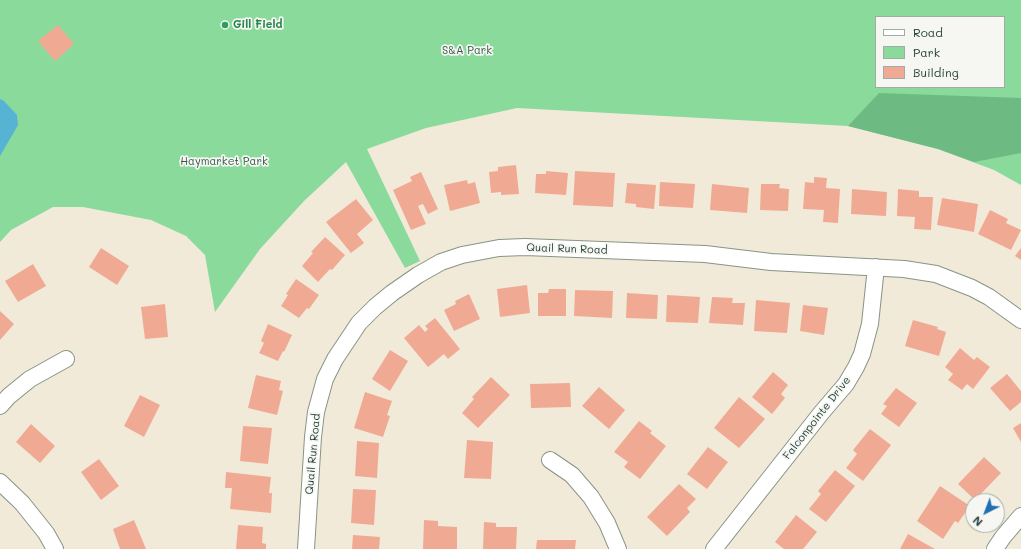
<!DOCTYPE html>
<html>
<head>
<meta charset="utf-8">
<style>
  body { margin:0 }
  #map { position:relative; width:1021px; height:549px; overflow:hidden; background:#f2ead8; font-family:Mali,sans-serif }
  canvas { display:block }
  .legend { position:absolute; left:875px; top:16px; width:130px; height:72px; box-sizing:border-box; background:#f6f6f2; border:1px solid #a0aca6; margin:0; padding:5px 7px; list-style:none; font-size:12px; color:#1f3d34 }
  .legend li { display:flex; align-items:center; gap:8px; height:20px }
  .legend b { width:20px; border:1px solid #a0aca6 }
  .north { position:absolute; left:965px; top:493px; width:40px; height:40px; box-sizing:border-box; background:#f6f6f2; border:1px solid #a0aca6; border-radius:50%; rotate:222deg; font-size:11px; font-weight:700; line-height:16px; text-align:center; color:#1f3d34 }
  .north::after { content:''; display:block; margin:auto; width:14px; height:18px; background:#1f6fb2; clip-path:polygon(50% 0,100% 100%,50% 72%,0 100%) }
</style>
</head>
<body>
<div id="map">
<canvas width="1021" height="549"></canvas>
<ul class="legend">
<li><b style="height:5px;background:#fff"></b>Road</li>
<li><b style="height:11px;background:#89da9b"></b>Park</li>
<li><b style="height:11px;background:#f0aa94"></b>Building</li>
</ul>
<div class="north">N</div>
</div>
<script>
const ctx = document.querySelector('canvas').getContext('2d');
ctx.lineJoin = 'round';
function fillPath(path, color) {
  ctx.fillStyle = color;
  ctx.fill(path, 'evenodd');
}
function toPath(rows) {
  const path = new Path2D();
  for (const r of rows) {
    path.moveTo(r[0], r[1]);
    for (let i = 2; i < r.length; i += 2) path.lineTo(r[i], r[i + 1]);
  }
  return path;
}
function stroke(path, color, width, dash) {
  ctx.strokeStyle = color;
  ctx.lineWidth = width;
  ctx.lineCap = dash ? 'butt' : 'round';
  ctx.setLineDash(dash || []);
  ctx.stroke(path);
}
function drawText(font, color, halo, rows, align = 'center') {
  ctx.font = font + ' Mali,sans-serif';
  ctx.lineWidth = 3.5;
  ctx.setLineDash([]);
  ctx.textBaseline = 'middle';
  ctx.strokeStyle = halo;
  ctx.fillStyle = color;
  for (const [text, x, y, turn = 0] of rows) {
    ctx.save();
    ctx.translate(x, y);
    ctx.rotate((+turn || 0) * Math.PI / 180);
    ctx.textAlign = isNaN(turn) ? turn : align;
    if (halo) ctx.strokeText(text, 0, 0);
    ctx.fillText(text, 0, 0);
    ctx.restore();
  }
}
fillPath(toPath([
  [0,0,1021,0,1021,185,994,170,938,149,848,126,517,108,426,128,367,149,420,261,405,268,346,162,304,201,260,249,215,312,205,255,186,236,151,220,83,207,53,207,11,230,0,242],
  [876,17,1004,17,1004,87,876,87]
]), '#89da9b');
fillPath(toPath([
  [879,93,1021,98,1021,153,974,162,938,149,848,126]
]), '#6eba83');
fillPath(toPath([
  [0,99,4,101,17,115,18,125,0,156]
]), '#56b3d4');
fillPath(toPath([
  [58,25,74,44,55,61,38,41],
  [516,165,519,194,501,195,501,192,491,193,489,172,498,171,498,167],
  [546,171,568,173,566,195,535,193,536,174,546,174],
  [575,171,615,173,613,207,573,205],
  [421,172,438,209,428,214,423,204,418,206,426,224,411,230,393,190,412,181,410,177],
  [814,177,827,178,826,188,840,189,838,223,823,222,824,210,803,209,805,182,814,183],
  [467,180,468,184,475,182,480,203,450,211,444,185],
  [660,182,695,184,693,208,659,206],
  [627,183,656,185,654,209,636,207,636,204,625,203],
  [712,184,749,188,747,213,710,210],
  [761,184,780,184,779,188,789,189,788,211,760,210],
  [852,189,887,192,886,216,851,214],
  [898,189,919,191,919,197,933,197,931,230,914,229,915,217,897,216],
  [942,198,978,204,974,232,937,225],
  [356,199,373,220,357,234,364,243,351,253,326,222],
  [990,210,1008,219,1006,223,1021,230,1011,250,978,234],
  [325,237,345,255,332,270,330,269,318,282,302,266,313,253,311,252],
  [101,248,129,266,117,285,89,267],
  [1021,248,1021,260,1015,256],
  [33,264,46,286,18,302,5,281],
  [296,279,319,295,309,309,307,308,299,318,281,306,288,295,286,294],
  [527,285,530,313,500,317,497,289],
  [549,289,566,289,566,316,538,316,538,293,548,293],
  [575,290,613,291,612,318,574,316],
  [627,293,658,295,657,319,626,318],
  [469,294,480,319,454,331,444,310,456,304,455,301],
  [667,295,700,297,698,323,666,322],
  [712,297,733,298,732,303,745,303,743,325,709,323],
  [756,300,790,303,787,333,754,331],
  [165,304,168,337,145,339,141,307],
  [803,305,828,308,824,335,800,331],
  [0,311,14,324,0,340],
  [435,318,460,349,448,359,444,354,428,367,404,338,419,325,425,332,428,329,425,326],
  [913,320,938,327,937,329,946,332,939,356,905,346],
  [268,324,292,335,284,352,283,351,278,361,259,353,264,343,261,341],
  [960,348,974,360,977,357,990,367,973,389,967,384,962,390,948,380,953,374,945,367],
  [390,350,408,361,390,391,372,379],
  [773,372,788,385,781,394,785,398,772,414,752,397],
  [1007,374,1021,391,1021,402,1010,411,990,388],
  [256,375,281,381,279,390,283,391,277,415,248,408],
  [491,377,510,395,478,428,462,413,474,399,472,397],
  [570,383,571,407,531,408,530,384],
  [599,387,625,410,609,429,582,406],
  [896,388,917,403,899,427,881,414,887,406,883,404],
  [365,392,392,401,387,415,390,416,383,437,354,428],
  [140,395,160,405,144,437,124,426],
  [739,397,765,419,739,448,714,428],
  [639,421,652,431,650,433,666,446,640,479,624,467,628,462,614,452],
  [1021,423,1021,442,1013,428],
  [31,424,55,446,40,463,16,442],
  [243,426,272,428,268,464,240,461],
  [870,429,891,445,863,481,846,468,857,454,853,450],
  [467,440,493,442,491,479,464,478],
  [357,441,379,443,377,478,355,476],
  [708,447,728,462,707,489,687,474],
  [984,457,1001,473,975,500,958,484],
  [99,459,119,486,101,500,81,472],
  [835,470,855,486,826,522,809,509,821,494,818,491],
  [226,472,271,477,269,493,272,493,271,513,230,509,232,488,225,488],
  [679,484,696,499,687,508,690,512,667,536,647,517],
  [940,486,970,506,958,523,955,521,943,539,917,521],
  [353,489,376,490,374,525,351,523],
  [796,515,817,532,803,549,784,549,775,542],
  [134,520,146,549,120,549,113,529],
  [424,520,438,521,438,526,457,527,457,549,423,549],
  [484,522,496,523,496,527,517,527,516,549,483,549],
  [238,525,263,527,262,543,266,544,266,549,236,549],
  [908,534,935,549,900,549],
  [353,535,380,537,379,549,352,549],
  [537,540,576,540,575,549,536,549]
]), '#f0aa94');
const minor = toPath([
  [0,406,9,396,30,379,66,359],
  [550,460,572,475,591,497,607,523,618,549],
  [0,482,22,503,46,533,55,549],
  [306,549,313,437,316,412,325,379,335,359,359,323,375,307,392,293,418,275,441,262,462,255,499,248,525,247,705,254,771,262,904,269,936,274,972,288,989,297,1021,320],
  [714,549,822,412,846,384,856,367,862,354,870,324,876,267],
  [995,549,1003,537,1021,516]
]);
stroke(minor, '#889486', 18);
stroke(minor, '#fff', 16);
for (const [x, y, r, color] of [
  [225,25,4,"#2e9e5b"]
]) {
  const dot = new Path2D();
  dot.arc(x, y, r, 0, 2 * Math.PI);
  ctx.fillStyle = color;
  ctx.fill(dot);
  stroke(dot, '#f6f6f2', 1.5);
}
drawText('bold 11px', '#27864d', '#f6f6f2', [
  ["Gill Field",233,25]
], 'left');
drawText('11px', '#345c49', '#f6f6f2', [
  ["S&A Park",467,51],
  ["Haymarket Park",224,162]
]);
drawText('11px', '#1f3d34', '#f6f6f2', [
  ["Quail Run Road",567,249,2],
  ["Falconpointe Drive",817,418,-52],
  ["Quail Run Road",313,454,-85]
]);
</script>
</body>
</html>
